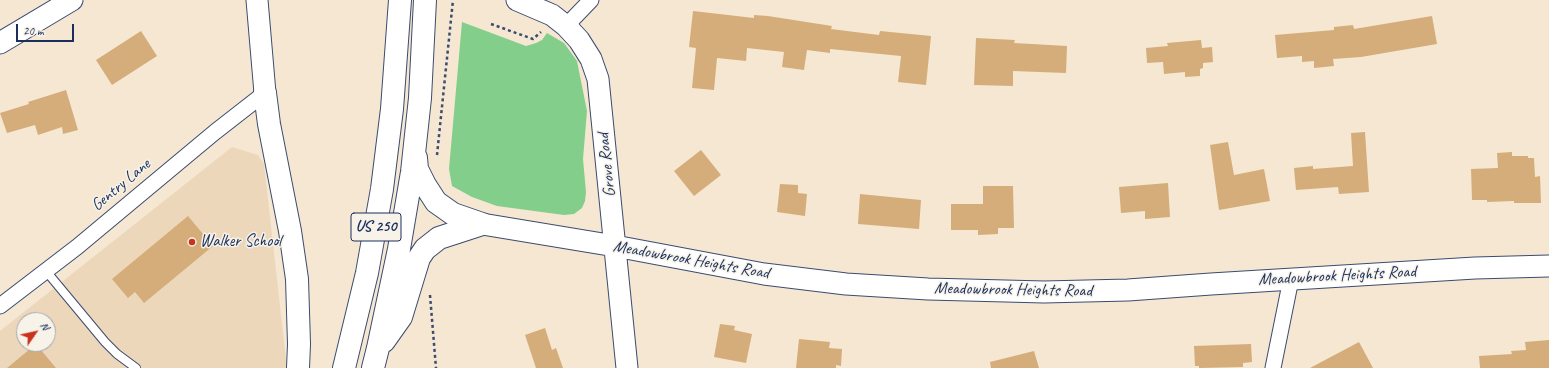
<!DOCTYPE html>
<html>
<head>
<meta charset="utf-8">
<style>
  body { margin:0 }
  #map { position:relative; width:1549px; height:368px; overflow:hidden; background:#f5e7d2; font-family:Caveat,sans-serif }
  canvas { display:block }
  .north { position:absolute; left:16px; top:312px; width:40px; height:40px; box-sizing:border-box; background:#f7f3e8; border:1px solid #9fa5b1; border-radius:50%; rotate:56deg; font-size:11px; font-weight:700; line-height:16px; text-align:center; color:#1b2f5e }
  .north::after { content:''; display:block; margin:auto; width:14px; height:18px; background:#c8321e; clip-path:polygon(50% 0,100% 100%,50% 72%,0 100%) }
  .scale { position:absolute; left:16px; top:24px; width:58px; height:18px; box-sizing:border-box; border:2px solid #1b2f5e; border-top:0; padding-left:5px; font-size:12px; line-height:14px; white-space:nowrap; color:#1b2f5e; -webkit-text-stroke:3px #f7f3e8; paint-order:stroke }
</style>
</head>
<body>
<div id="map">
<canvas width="1549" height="368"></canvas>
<div class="north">N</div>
<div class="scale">20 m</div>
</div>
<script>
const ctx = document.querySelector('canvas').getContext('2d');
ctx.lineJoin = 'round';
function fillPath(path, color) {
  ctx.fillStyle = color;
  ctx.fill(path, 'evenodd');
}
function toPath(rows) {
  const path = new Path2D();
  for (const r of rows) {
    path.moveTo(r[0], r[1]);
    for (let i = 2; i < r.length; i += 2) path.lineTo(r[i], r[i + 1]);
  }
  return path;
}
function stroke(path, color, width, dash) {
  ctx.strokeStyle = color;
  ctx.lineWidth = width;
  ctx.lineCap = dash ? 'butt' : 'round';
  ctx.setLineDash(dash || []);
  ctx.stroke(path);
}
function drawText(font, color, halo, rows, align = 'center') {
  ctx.font = font + ' Caveat,sans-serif';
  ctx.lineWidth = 3;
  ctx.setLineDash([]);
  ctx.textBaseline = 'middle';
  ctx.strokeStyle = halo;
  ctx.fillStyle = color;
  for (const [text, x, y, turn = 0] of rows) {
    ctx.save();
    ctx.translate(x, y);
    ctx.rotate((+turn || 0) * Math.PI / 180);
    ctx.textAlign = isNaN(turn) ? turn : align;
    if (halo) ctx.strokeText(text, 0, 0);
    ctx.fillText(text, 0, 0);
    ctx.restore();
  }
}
fillPath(toPath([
  [232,147,258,155,264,164,287,368,0,368,0,331],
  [24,320,48,320,48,344,24,344]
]), '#edd7bb');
fillPath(toPath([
  [462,22,526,46,536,43,542,40,547,33,564,43,577,61,587,111,583,159,586,192,585,201,582,208,574,214,564,215,497,206,472,197,452,186,449,169]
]), '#84ce8b');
fillPath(toPath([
  [693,11,754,18,754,15,768,16,832,26,831,29,879,35,880,31,931,36,926,85,898,82,901,56,830,49,830,53,807,50,804,70,782,67,784,52,747,48,746,61,717,58,714,90,692,88,696,48,689,47],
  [1432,16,1437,44,1361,57,1333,59,1334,66,1314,68,1314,61,1302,62,1302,56,1277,58,1275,35,1334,30,1334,27,1353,25,1354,29],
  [141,31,157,56,112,85,96,60],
  [976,38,1015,40,1014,43,1067,46,1066,73,1013,71,1013,86,974,85],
  [1201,40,1202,48,1212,47,1213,62,1203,63,1203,68,1200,69,1200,76,1185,77,1185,72,1164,74,1163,62,1147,63,1146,48,1168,46,1167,43],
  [66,90,78,130,63,134,62,127,38,135,35,125,7,133,0,113,29,104,28,102],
  [1365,132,1369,192,1339,194,1338,187,1296,190,1294,168,1313,166,1313,169,1353,166,1351,133],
  [1228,142,1234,175,1264,169,1270,201,1219,210,1210,145],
  [701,150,721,175,694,196,674,171],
  [1512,152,1512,156,1528,156,1528,158,1534,158,1535,177,1540,176,1541,203,1514,203,1514,201,1487,202,1487,200,1472,200,1471,169,1498,168,1497,153],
  [1168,183,1170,217,1145,219,1145,211,1121,213,1119,187],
  [780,184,798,185,798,193,807,194,805,216,777,212],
  [983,186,1013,186,1014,228,998,228,998,234,978,235,978,230,951,230,951,204,983,204],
  [860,194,921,200,919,229,858,224],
  [188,216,213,246,144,303,135,292,128,298,112,279],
  [720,324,735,326,734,330,752,334,746,363,714,357],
  [545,328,552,350,556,348,563,368,536,368,525,335],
  [799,339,830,342,829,348,842,349,841,366,836,365,836,368,796,368],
  [1549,340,1549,368,1480,368,1479,356,1512,354,1511,351,1526,350,1525,342],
  [1359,342,1373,368,1310,368],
  [36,344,56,368,7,368],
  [1251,344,1252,362,1243,363,1243,367,1199,368,1199,366,1195,366,1194,346],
  [1034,351,1039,368,991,368,990,362]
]), '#d5ad7a');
const lane = toPath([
  [46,271,105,342,117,354,136,368]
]);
const street = toPath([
  [566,26,591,0],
  [0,306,77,247,215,132,265,93],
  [1273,368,1291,279]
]);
const secondary = toPath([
  [257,0,265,93],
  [517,0,552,15,566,26,579,40,591,59,598,79,627,368],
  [0,43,72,0],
  [482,224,615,246,764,274,846,284,928,289,1044,292,1128,290,1211,284,1475,268,1549,266]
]);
const highway = toPath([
  [265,93,269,124,290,231,297,279,299,344,298,368],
  [416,158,417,169,425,185,436,202,453,214,482,224],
  [384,341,401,317,419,258,425,249,439,238,482,224],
  [344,368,367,273,382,189,392,109,400,0],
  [373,368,378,348,399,249,412,172,420,98,425,0]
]);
stroke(lane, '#3c4b6f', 10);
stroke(street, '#3c4b6f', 17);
stroke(secondary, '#3c4b6f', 23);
stroke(highway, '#3c4b6f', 24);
stroke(toPath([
  [491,24,533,39,541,32],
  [437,155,453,0],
  [430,295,436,368]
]), '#3c4b6f', 2.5, [3, 3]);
stroke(lane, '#fff', 8);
stroke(street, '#fff', 15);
stroke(secondary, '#fff', 21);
stroke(highway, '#fff', 22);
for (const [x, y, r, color] of [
  [192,242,4,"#c8321e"]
]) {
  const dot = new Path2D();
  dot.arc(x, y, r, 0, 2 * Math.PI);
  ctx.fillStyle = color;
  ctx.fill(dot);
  stroke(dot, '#f7f3e8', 1.5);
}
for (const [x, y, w] of [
  [376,227,50]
]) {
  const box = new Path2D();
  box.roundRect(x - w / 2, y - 14, w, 28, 3);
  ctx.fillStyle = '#f7f3e8';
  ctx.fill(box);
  stroke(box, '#1b2f5e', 1);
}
drawText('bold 16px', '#1b2f5e', null, [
  ["US 250",376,227]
]);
drawText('17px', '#1b2f5e', '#f7f3e8', [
  ["Grove Road",607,165,-96],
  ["Gentry Lane",121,185,-40],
  ["Meadowbrook Heights Road",691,260,10],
  ["Meadowbrook Heights Road",1337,276,-3],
  ["Meadowbrook Heights Road",1013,290,1]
]);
drawText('17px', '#1b2f5e', '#f7f3e8', [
  ["Walker School",200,242]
], 'left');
</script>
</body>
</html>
